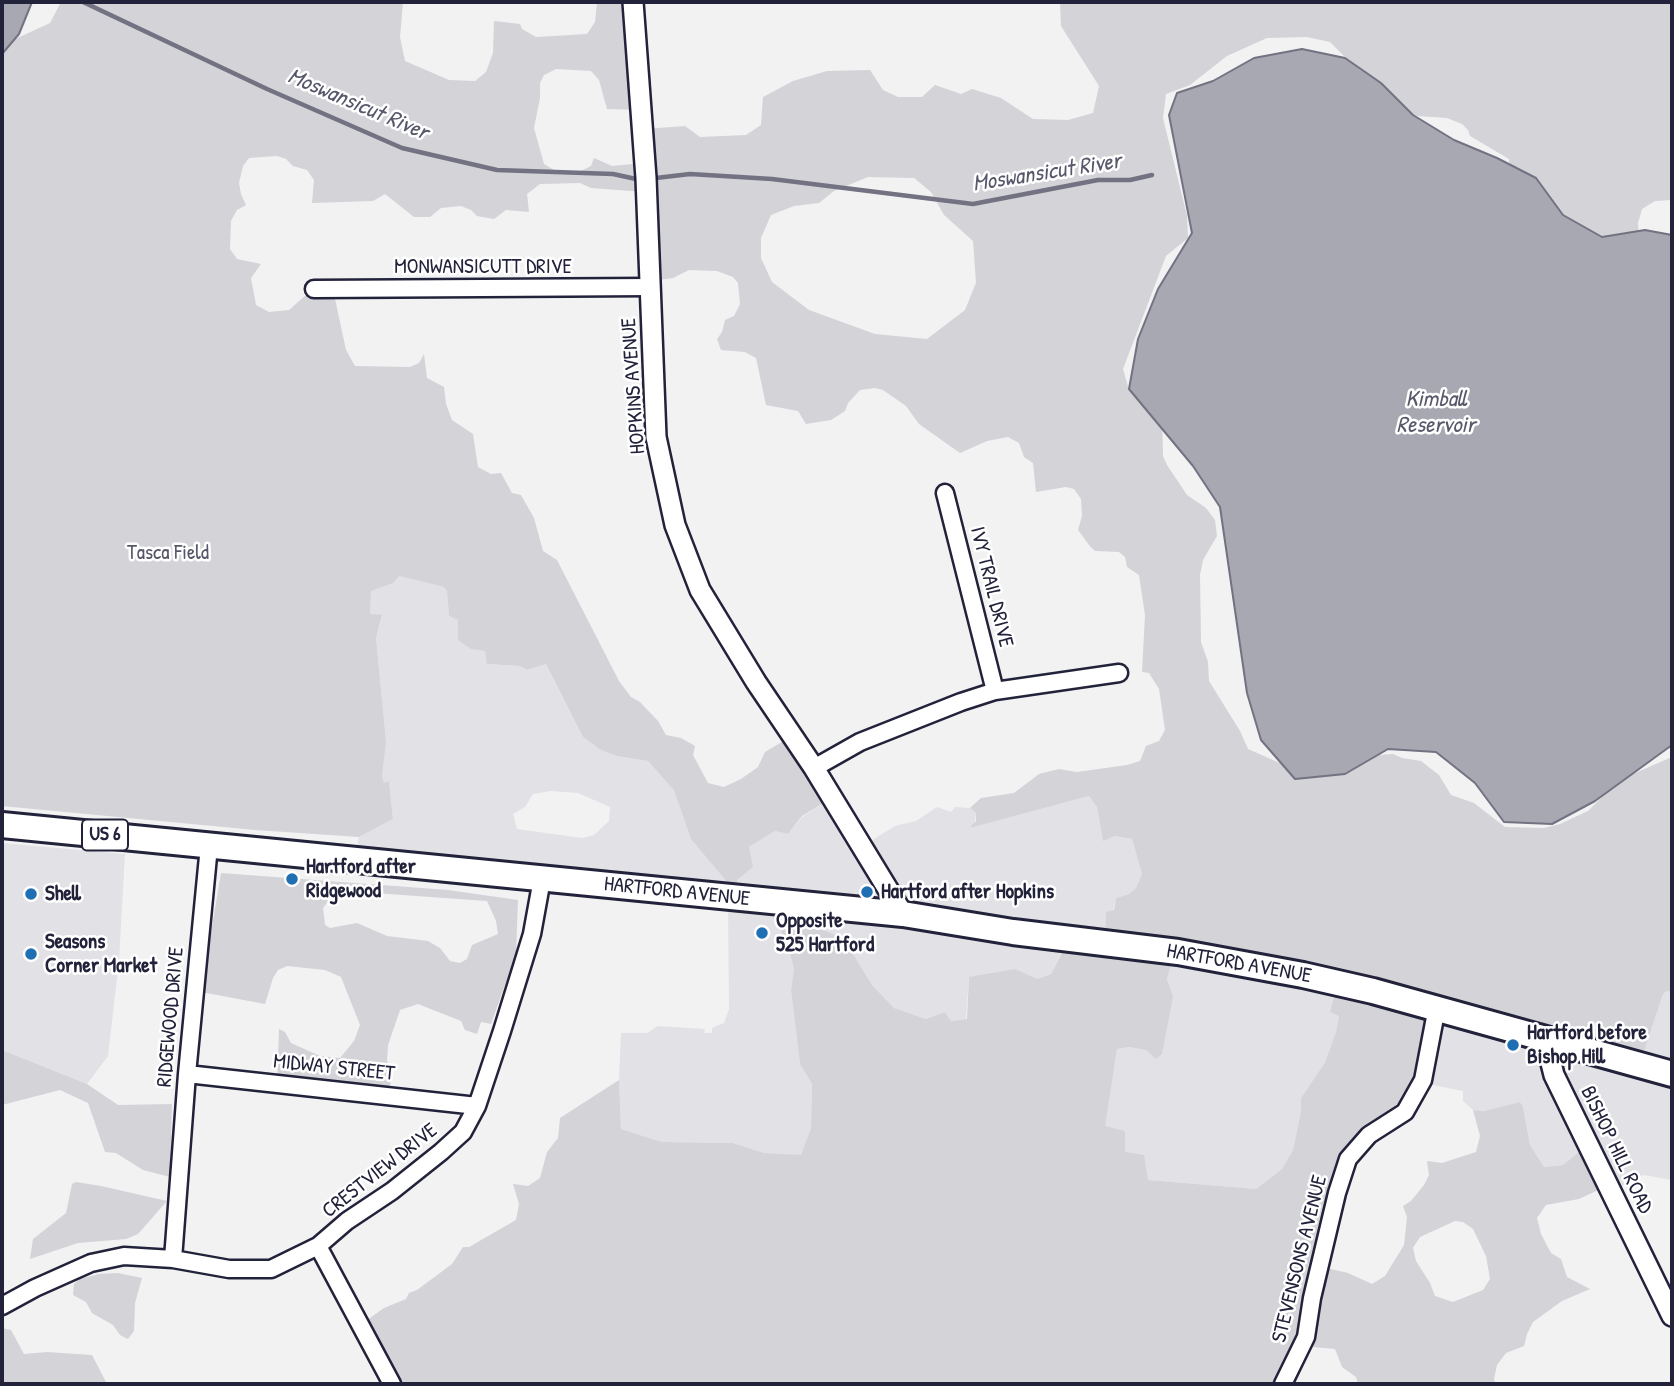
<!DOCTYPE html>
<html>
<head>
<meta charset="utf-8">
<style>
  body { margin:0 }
  #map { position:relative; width:1674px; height:1386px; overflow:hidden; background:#f2f2f3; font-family:"Patrick Hand",sans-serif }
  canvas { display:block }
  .frame { position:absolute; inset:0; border:4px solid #22223b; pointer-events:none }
</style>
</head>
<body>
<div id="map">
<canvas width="1674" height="1386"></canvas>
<div class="frame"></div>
</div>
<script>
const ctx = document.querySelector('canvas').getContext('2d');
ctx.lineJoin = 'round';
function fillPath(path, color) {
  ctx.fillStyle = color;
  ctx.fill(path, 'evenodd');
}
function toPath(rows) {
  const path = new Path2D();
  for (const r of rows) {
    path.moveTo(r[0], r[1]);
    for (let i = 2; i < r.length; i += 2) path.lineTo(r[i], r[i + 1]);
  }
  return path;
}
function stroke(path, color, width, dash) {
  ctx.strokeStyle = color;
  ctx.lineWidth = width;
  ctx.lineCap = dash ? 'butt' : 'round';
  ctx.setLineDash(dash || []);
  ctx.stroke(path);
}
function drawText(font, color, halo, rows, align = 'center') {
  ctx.font = font + ' "Patrick Hand",sans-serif';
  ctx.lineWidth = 5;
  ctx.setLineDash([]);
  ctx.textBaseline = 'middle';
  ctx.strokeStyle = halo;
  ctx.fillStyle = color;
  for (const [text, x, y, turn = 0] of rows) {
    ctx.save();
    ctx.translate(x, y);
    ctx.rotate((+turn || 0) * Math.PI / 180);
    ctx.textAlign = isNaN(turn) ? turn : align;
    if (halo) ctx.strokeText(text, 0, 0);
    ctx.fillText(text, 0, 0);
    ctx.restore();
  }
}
fillPath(toPath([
  [399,576,444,587,447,590,449,616,458,620,464,643,471,649,485,651,488,664,520,666,527,670,546,664,583,737,601,750,617,756,648,761,675,790,691,839,735,889,749,847,775,831,788,834,802,817,832,798,866,844,895,826,916,821,937,807,951,812,955,807,970,808,976,813,974,827,1089,796,1097,807,1103,840,1115,836,1132,839,1142,874,1136,888,1129,894,1116,898,1105,941,1062,951,1051,974,1037,979,969,977,966,1019,951,1021,945,1012,926,1019,894,1008,872,985,852,952,781,939,789,950,794,969,791,990,800,1064,812,1084,811,1128,801,1156,764,1153,733,1143,662,1142,621,1129,619,1080,621,1033,647,1033,658,1026,705,1029,704,1033,712,1033,712,1028,724,1023,729,1009,728,906,353,865,359,837,393,819,389,781,384,784,382,776,382,750,386,741,376,638,382,616,370,614,371,590],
  [551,791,578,793,610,807,609,821,594,835,582,838,517,829,513,814,525,807,533,794],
  [2,843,125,854,119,961,108,1056,87,1084,2,1050],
  [1175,951,1339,983,1339,1016,1336,1032,1326,1063,1301,1098,1301,1111,1293,1150,1282,1169,1256,1189,1148,1180,1104,1126,1117,1049,1129,1047,1146,1050,1156,1059,1172,997,1167,979],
  [1667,991,1672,992,1672,1180,1644,1175,1614,1190,1588,1146,1563,1165,1544,1167,1530,1145,1523,1107,1520,1102,1484,1111,1473,1110,1463,1101,1463,1091,1423,1083,1438,1009,1641,1061,1663,994]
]), '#e2e2e6');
fillPath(toPath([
  [61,2,403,2,400,37,405,61,449,80,475,81,486,72,493,53,494,21,520,24,522,29,536,37,587,34,595,22,597,2,633,2,641,110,607,109,599,80,591,71,556,69,544,75,540,83,540,98,534,128,544,164,554,170,579,172,591,166,594,158,612,166,643,163,644,129,685,126,700,137,746,135,761,125,763,97,793,81,827,71,870,70,883,90,898,97,922,97,935,85,961,94,972,89,1001,98,1033,119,1068,120,1093,113,1099,86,1061,26,1060,2,1672,2,1672,200,1655,201,1642,209,1638,223,1640,258,1618,257,1511,176,1509,159,1470,136,1468,130,1462,124,1447,118,1417,116,1399,111,1330,42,1307,37,1267,38,1227,56,1190,85,1166,94,1163,118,1187,216,1188,238,1166,256,1123,369,1129,390,1140,387,1162,413,1163,456,1167,465,1187,495,1206,508,1215,520,1217,536,1203,560,1200,575,1201,642,1208,662,1209,681,1240,731,1248,749,1300,772,1378,755,1393,754,1402,758,1421,761,1439,775,1451,795,1474,803,1505,827,1544,828,1560,824,1588,811,1619,780,1672,757,1672,992,1667,991,1663,994,1641,1061,1444,1009,1423,1082,1349,1157,1322,1267,1348,1273,1372,1284,1385,1276,1404,1245,1407,1217,1403,1206,1411,1201,1424,1185,1429,1175,1427,1161,1442,1163,1476,1152,1480,1136,1473,1110,1484,1111,1520,1102,1523,1107,1530,1145,1544,1167,1563,1165,1588,1145,1609,1185,1579,1199,1546,1205,1537,1218,1541,1234,1551,1253,1561,1259,1567,1277,1590,1289,1562,1301,1533,1322,1527,1334,1524,1346,1506,1353,1497,1365,1494,1379,1495,1384,1358,1384,1356,1377,1342,1367,1335,1349,1303,1346,1283,1384,386,1384,356,1328,384,1308,406,1299,409,1293,417,1290,452,1264,463,1247,469,1247,516,1220,519,1204,513,1184,528,1186,540,1178,547,1152,558,1138,560,1118,619,1080,621,1129,662,1142,733,1143,764,1153,801,1155,811,1128,812,1084,800,1064,791,990,794,969,789,950,781,939,783,920,800,921,835,935,852,952,872,985,894,1008,926,1019,945,1012,951,1021,967,1019,969,977,1015,969,1037,979,1051,974,1070,937,1105,941,1106,912,1114,910,1116,898,1129,894,1136,888,1142,874,1132,839,1115,836,1103,841,1097,807,1089,796,974,827,970,827,976,821,976,813,970,808,981,798,1014,793,1039,774,1059,769,1077,772,1127,765,1140,761,1146,746,1159,741,1165,730,1159,689,1149,673,1142,672,1145,615,1139,575,1127,567,1125,557,1119,552,1095,551,1089,545,1078,530,1082,516,1081,499,1074,489,1066,487,1036,492,1033,463,1024,457,1019,443,1008,437,987,441,960,453,919,424,906,406,883,390,875,388,860,390,848,403,845,411,831,420,806,424,798,411,766,405,756,358,745,352,721,350,717,339,722,332,725,320,734,316,740,304,738,283,733,277,717,271,689,270,673,278,652,281,645,192,591,188,580,183,540,184,527,194,529,212,506,210,494,219,477,216,471,210,461,206,441,208,430,217,414,217,385,194,373,201,312,203,314,180,307,170,293,166,286,159,277,156,249,158,243,166,239,183,241,194,246,205,237,210,231,221,230,249,237,259,261,264,251,278,256,305,269,312,289,310,306,295,327,292,334,294,346,350,355,366,410,367,419,363,424,354,427,378,444,387,446,404,452,420,473,434,478,467,491,474,501,473,512,493,521,495,534,518,543,551,557,560,619,681,631,697,640,702,658,721,666,735,681,738,695,746,693,755,708,783,724,787,741,779,758,767,765,752,792,736,832,798,802,816,788,834,775,831,749,847,753,867,738,879,734,890,691,839,674,790,648,761,617,756,601,750,583,737,546,664,527,670,520,666,487,664,485,651,471,649,458,640,458,620,449,616,447,591,444,587,399,576,393,583,371,591,370,614,382,615,376,638,386,741,382,776,384,783,389,781,393,819,359,837,255,830,2,806,2,52,11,41,50,23],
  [868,177,914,178,931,192,944,215,973,241,976,283,965,310,927,339,875,334,809,310,772,282,761,258,761,238,771,215,794,206,819,203,834,191],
  [1175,951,1338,983,1330,1012,1339,1016,1336,1032,1325,1063,1301,1098,1301,1111,1293,1150,1282,1169,1256,1189,1148,1180,1144,1155,1125,1152,1125,1131,1105,1126,1117,1049,1129,1047,1146,1050,1156,1059,1162,1054,1173,997,1167,979],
  [1455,1221,1463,1222,1473,1229,1486,1256,1490,1279,1483,1290,1453,1302,1435,1296,1430,1283,1416,1261,1413,1248,1420,1237],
  [221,873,448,890,518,900,516,954,491,1024,481,1022,477,1034,465,1030,461,1021,418,1004,400,1010,388,1045,387,1061,393,1075,385,1101,277,1086,279,1029,285,1032,291,1043,320,1056,340,1058,354,1041,360,1025,341,977,325,970,287,966,278,970,273,978,265,1004,201,992],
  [346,891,487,901,496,921,498,934,472,945,467,959,460,963,450,961,440,948,428,941,387,936,357,923,330,928,325,925,323,908,333,895],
  [2,1050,87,1084,118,1105,172,1104,170,1177,143,1170,116,1153,105,1152,88,1103,60,1090,2,1105],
  [76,1182,101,1186,167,1201,138,1234,126,1239,78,1243,30,1259,33,1239,66,1213,72,1184],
  [118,1273,142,1278,135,1303,134,1331,128,1339,120,1335,113,1325,92,1313,86,1302,73,1295,74,1284,80,1279,99,1274],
  [2,1328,11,1330,24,1354,47,1352,92,1355,107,1384,2,1384]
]), '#d3d3d8');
const water = toPath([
  [2,2,32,2,19,34,2,54,2,2],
  [1302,49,1345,58,1381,83,1413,115,1454,140,1497,158,1536,178,1563,215,1602,237,1645,230,1672,235,1672,745,1595,801,1552,824,1504,822,1475,783,1436,752,1388,749,1345,774,1295,779,1261,740,1247,693,1220,507,1193,466,1129,389,1138,339,1158,289,1192,233,1169,115,1177,93,1213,81,1254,58,1302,49]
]);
fillPath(water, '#a8a8b2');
stroke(water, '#727282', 2);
stroke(toPath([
  [83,2,267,89,402,148,497,170,613,174,636,179],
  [656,178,690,174,772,179,973,204,1098,180,1130,180,1152,175]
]), '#727282', 4.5);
const minor = toPath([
  [314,289,651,287],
  [945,493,995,691],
  [814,768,860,742,961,702,995,691,1119,673],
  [209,846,187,1074,173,1259,229,1269,271,1269,318,1246,347,1221,392,1191,441,1152,463,1132,477,1106,502,1031,532,934,542,879],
  [187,1074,477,1106],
  [318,1246,392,1384],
  [2,1306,35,1288,91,1263,124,1256,173,1259],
  [1283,1384,1306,1337,1312,1298,1337,1193,1348,1159,1369,1135,1405,1112,1423,1080,1437,1007]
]);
const tertiary = toPath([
  [633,2,646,178,656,437,675,525,700,590,756,682,814,768,903,914],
  [1545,1039,1554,1075,1672,1316]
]);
const trunk = toPath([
  [2,825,903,914,1013,932,1178,952,1303,975,1373,991,1672,1074]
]);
stroke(minor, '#22223b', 21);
stroke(tertiary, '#22223b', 24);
stroke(trunk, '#22223b', 30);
stroke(minor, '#fff', 16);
stroke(tertiary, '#fff', 19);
stroke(trunk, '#fff', 24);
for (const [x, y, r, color] of [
  [292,879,7,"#1f6fb2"],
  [867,892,7,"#1f6fb2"],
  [31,894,7,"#1f6fb2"],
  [762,933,7,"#1f6fb2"],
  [31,954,7,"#1f6fb2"],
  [1513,1045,7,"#1f6fb2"]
]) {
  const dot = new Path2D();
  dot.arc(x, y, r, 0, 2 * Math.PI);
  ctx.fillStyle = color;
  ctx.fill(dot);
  stroke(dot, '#fff', 2.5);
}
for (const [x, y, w] of [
  [105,835,46]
]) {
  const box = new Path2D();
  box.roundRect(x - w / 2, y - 15.5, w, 31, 5);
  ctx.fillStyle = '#fff';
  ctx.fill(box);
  stroke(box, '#22223b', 2);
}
drawText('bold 19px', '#22223b', null, [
  ["US 6",105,835]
]);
drawText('21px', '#22223b', '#fff', [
  ["MONWANSICUTT DRIVE",483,267],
  ["HOPKINS AVENUE",634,386,-94],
  ["IVY TRAIL DRIVE",991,587,76],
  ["HARTFORD AVENUE",677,892,6],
  ["HARTFORD AVENUE",1239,964,10],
  ["RIDGEWOOD DRIVE",171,1017,-85],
  ["MIDWAY STREET",334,1068,6],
  ["BISHOP HILL ROAD",1616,1150,64],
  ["CRESTVIEW DRIVE",380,1171,-38],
  ["STEVENSONS AVENUE",1300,1259,-76]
]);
drawText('21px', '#57576a', '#fff', [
  ["Tasca Field",168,553]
]);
drawText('bold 21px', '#22223b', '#fff', [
  ["Hartford after",306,867],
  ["Ridgewood",306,891],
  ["Hartford after Hopkins",881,892],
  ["Shell",45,894],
  ["Opposite",776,921],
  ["525 Hartford",776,945],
  ["Seasons",45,942],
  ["Corner Market",45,966],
  ["Hartford before",1527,1033],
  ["Bishop Hill",1527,1057]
], 'left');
drawText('italic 23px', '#58586b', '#fff', [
  ["Moswansicut River",358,105,23],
  ["Moswansicut River",1047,173,-9],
  ["Kimball",1436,400],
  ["Reservoir",1436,426]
]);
</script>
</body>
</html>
